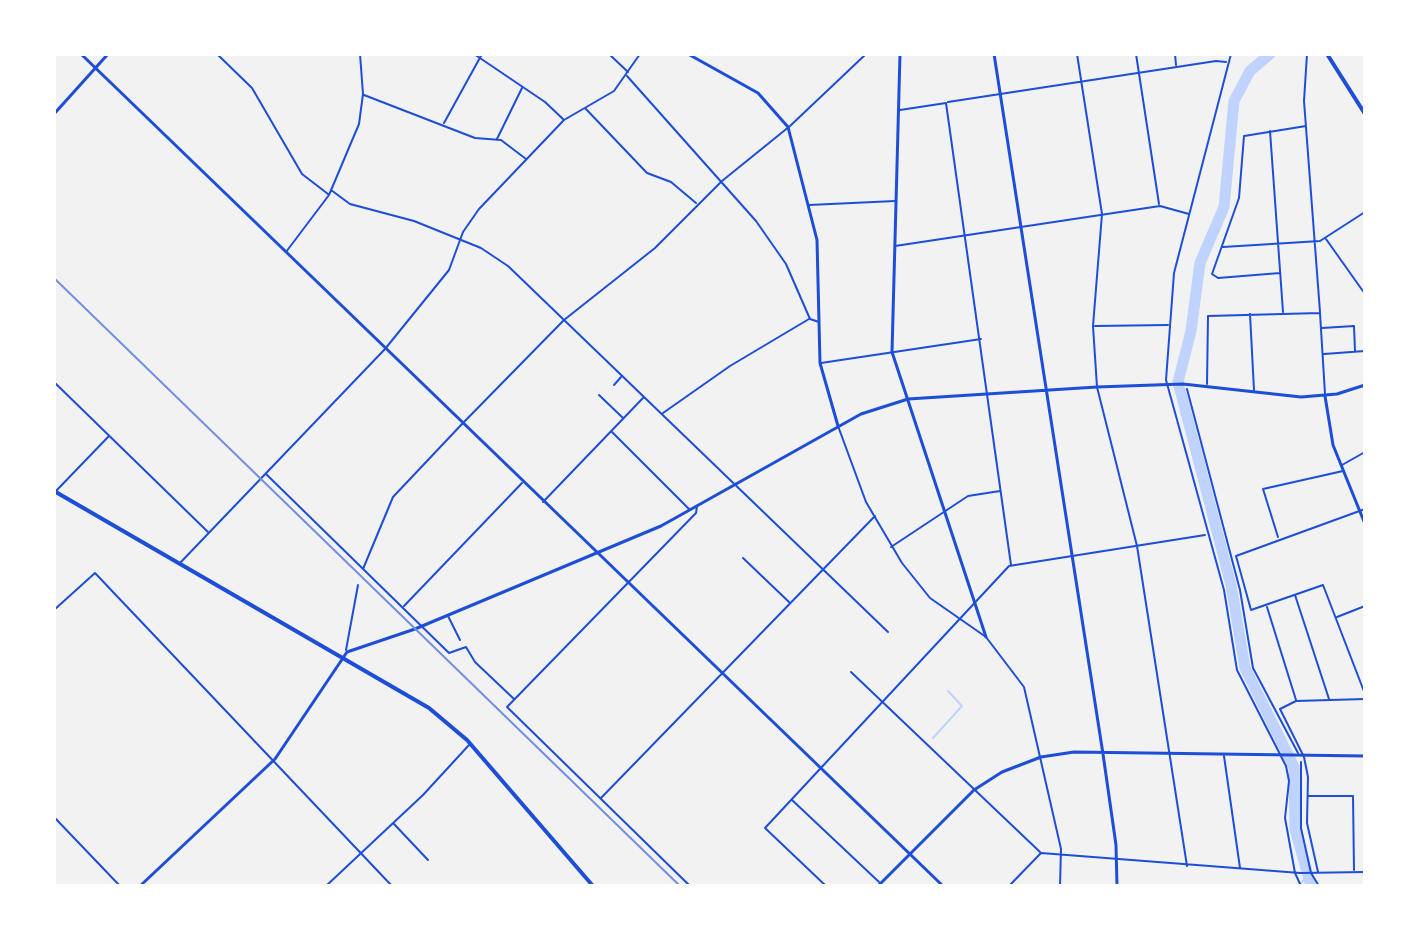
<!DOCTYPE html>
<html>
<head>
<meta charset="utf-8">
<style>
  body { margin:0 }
  #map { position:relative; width:1419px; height:940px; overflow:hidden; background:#f2f2f2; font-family:Figtree,sans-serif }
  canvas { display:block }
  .frame { position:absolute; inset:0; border:56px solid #fff; pointer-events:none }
</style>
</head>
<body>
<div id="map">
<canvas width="1419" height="940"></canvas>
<div class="frame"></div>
</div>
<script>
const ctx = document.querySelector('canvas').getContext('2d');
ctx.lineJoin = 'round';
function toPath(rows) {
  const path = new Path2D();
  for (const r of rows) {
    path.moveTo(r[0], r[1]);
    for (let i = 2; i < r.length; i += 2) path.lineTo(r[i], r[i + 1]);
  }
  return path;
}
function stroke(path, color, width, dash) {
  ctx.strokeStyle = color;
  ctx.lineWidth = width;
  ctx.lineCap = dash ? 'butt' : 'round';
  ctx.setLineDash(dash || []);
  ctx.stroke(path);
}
stroke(toPath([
  [933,738,962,706,948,691],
  [1299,886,1306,877]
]), '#bfd3fe', 2);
stroke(toPath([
  [1270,54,1250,71,1234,101,1224,207,1200,263,1191,331,1178,382,1231,585,1245,668,1294,767,1295,829,1311,886]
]), '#bfd3fe', 11);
stroke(toPath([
  [1187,389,1240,590,1253,668,1298,753],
  [1301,762,1301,828,1311,873,1319,886],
  [1295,873,1301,886]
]), '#1d4ed8', 2);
stroke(toPath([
  [217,54,252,88,302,174,328,194],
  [474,54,545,102,563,119],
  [609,54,628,72],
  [1077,54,1102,214,1093,326,1097,387,1137,546,1187,866],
  [1136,54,1159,204],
  [1175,54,1176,65],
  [1231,54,1174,273,1166,380,1224,590,1237,670,1286,766,1289,781,1285,818,1295,873],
  [1307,54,1304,101,1320,312],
  [627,76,756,221,786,264,810,319,819,322],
  [364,95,475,138,501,140,526,159],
  [948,102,1216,61,1226,62],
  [585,108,647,173,671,182,696,203],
  [900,110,946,103,1011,565],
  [444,123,482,54],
  [1270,131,1283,312],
  [497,139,522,88],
  [331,190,350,204,414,221,481,248,508,266,888,632],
  [809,205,895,201],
  [1326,239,1365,294],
  [895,246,1160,206,1189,214],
  [1223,247,1320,241,1365,212],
  [286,252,329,195,359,124,363,94,360,54],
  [1280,273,1218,278,1212,274,1239,198,1244,136,1306,126],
  [1250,314,1254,390],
  [1095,326,1168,325],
  [1322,328,1354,326,1355,351],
  [1324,354,1365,351],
  [821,363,981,339],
  [54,382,208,532],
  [1207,384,1208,316,1320,313,1325,394],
  [614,385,621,377],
  [599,395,623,418],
  [663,413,730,366,809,319],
  [838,426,866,502,902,563,930,598,986,637,1024,687,1061,849,1060,886],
  [612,432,689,509],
  [1342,465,1365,452],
  [266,474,449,653,466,647,475,662,514,699],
  [55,492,109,436],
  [543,502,643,398],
  [1365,509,1236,556,1251,610,1323,585,1365,694],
  [1278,537,1263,489,1343,471],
  [891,547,968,496,1000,491],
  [743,558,789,602],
  [180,563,385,349,449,270,463,232,479,209,564,120,614,91,640,54],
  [363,569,393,497,462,424,564,320,655,248,722,181,790,126,866,54],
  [1295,595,1329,699],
  [404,606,522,483],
  [1267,607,1296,700],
  [54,610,95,573,392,886],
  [448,616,460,640],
  [1337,617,1365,606],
  [346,650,358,585],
  [851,672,1040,852],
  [1224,756,1240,868],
  [1309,796,1353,796,1354,870],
  [601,798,875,516],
  [792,800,879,882],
  [54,817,120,886],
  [394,824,428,860],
  [1318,872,1307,823,1308,777,1304,757,1280,709,1296,701,1365,699],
  [326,886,423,795,469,745],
  [690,886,507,707,696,513,697,506],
  [826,886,765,828,1009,566,1205,535],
  [1009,886,1041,853,1300,873,1365,872]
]), '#1d4ed8', 2);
stroke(toPath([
  [81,54,943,886],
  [688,54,758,93,788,127,817,240,820,363,838,426],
  [900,54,892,352,986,637],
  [994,54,1103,754,1116,845,1117,886],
  [54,114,108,54],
  [1325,396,1333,445,1365,524],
  [140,886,275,759,347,652,415,629,661,526,861,414,908,399,1097,387,1183,384,1301,397,1337,394,1365,385],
  [878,886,974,790,1002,772,1041,757,1074,752,1365,756]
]), '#1d4ed8', 3);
stroke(toPath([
  [54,491,429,708,467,740,593,886]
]), '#1d4ed8', 4);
stroke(toPath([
  [1327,54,1365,114]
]), '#1d4ed8', 4);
stroke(toPath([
  [54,278,680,886]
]), '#7290e2', 2);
</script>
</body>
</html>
